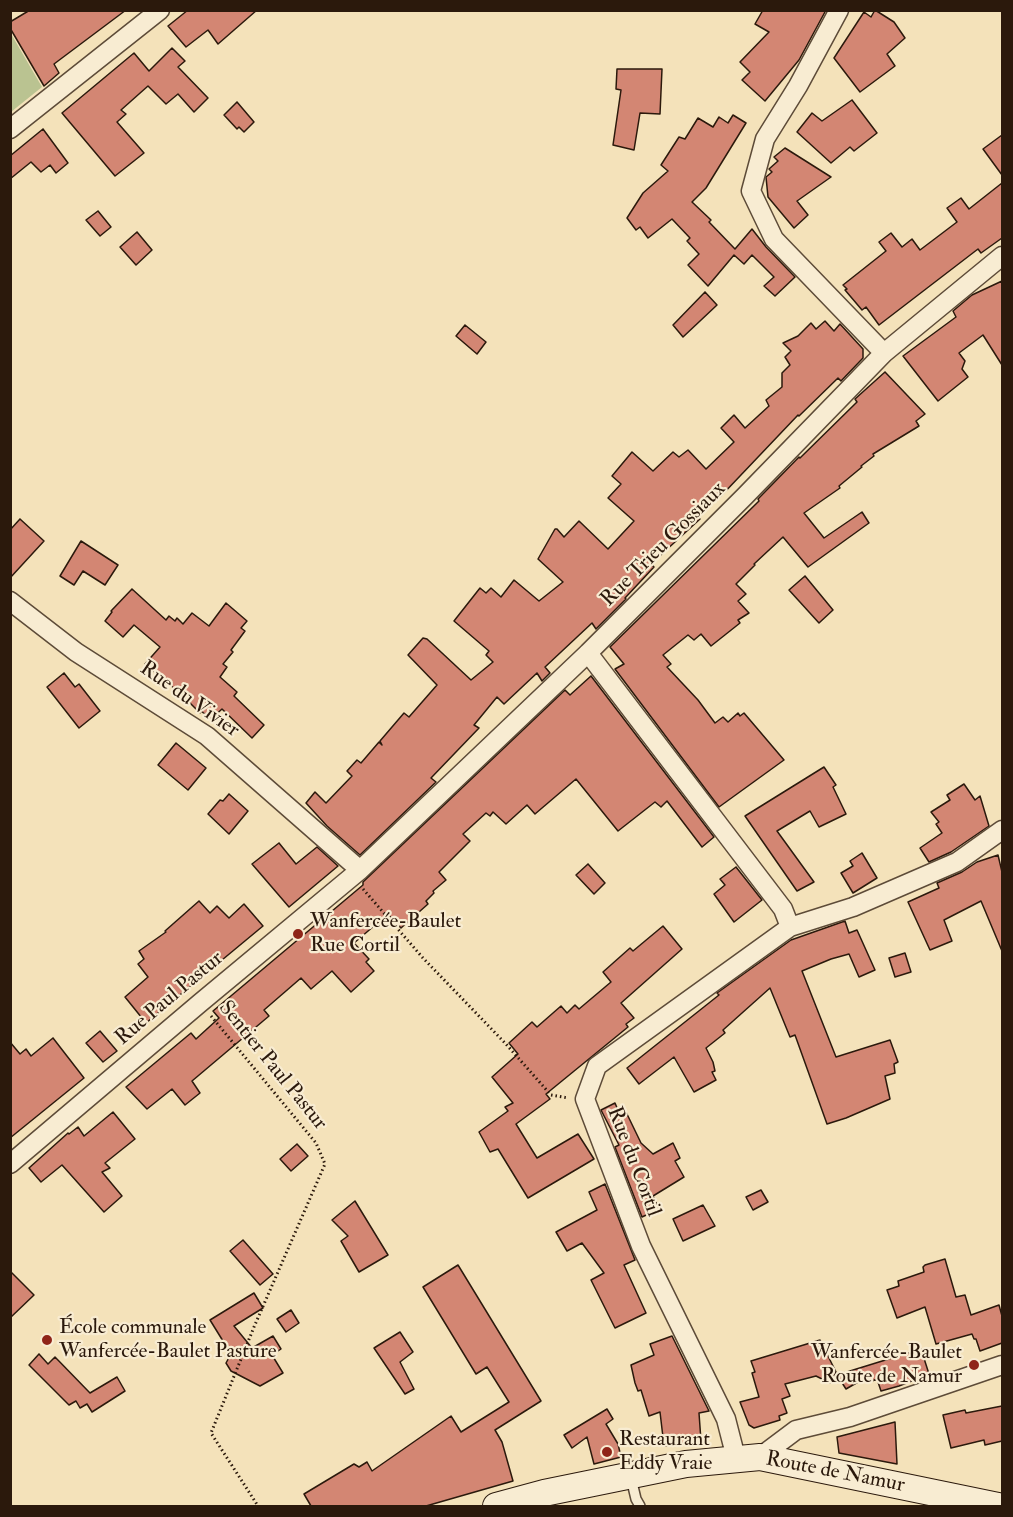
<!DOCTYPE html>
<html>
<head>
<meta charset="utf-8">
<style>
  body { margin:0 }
  #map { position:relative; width:1013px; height:1517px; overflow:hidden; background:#f4e2ba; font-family:"IM FELL Double Pica",serif }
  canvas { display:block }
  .frame { position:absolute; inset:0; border:12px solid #2b190c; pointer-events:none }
</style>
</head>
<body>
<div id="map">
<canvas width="1013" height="1517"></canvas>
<div class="frame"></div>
</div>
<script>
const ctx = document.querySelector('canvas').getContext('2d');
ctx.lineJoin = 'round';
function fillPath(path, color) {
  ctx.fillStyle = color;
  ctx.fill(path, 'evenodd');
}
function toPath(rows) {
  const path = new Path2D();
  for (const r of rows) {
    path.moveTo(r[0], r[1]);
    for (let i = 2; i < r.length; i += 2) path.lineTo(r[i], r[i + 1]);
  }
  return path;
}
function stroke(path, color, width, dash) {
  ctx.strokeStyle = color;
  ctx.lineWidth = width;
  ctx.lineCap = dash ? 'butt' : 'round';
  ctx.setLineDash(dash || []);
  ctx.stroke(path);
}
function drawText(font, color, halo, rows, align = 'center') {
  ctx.font = font + ' "IM FELL Double Pica",serif';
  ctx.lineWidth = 4.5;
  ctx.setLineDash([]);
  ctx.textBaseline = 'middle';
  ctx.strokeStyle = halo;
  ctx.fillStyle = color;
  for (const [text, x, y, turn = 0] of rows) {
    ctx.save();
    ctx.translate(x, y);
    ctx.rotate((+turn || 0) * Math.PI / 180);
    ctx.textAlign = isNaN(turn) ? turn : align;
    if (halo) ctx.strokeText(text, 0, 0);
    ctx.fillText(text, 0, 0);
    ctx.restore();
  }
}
fillPath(toPath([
  [10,32,42,87,11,112,10,112]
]), '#bac391');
const building = toPath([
  [30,10,126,10,54,64,59,73,44,86,10,28,10,22,30,10],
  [188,10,257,10,218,44,208,30,186,47,168,26,188,10],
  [763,10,826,10,799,60,765,101,742,80,750,72,740,62,769,32,755,24,763,10],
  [875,10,894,22,905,38,887,54,895,66,860,92,834,58,864,12,871,17,875,10],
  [172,48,185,61,178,67,208,98,194,112,178,94,166,104,148,86,121,110,126,114,117,122,144,153,115,176,62,113,134,53,149,71,172,48],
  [617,69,662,69,660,114,640,113,634,150,613,145,621,90,616,89,617,69],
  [852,100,877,133,854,151,850,147,831,163,797,132,812,113,822,121,852,100],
  [237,102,254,122,244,132,239,127,237,129,224,115,237,102],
  [733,115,746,123,706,188,692,202,711,220,709,222,735,249,752,229,766,247,795,277,775,296,764,286,774,277,752,255,744,264,734,255,708,286,688,265,699,254,687,241,690,238,672,219,648,238,640,227,636,230,627,218,643,193,668,171,661,165,679,137,685,139,698,118,713,127,719,117,728,123,733,115],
  [43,129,68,163,56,173,50,165,41,172,31,162,10,179,10,156,43,129],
  [1002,135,1002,175,983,149,1002,135],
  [785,148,831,177,797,201,808,215,794,228,768,197,766,177,772,172,769,169,778,161,774,157,785,148],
  [1002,183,1002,238,981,253,978,249,879,325,866,307,862,310,845,290,847,289,843,285,886,251,879,242,891,233,902,247,912,239,920,250,957,222,947,208,961,198,969,209,1002,183],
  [98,211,111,227,100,236,86,220,98,211],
  [137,232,152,250,136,265,120,247,137,232],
  [1002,281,1002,365,983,335,959,353,965,361,962,369,968,377,938,401,903,356,956,317,953,311,972,295,1002,281],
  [705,292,717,305,683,337,673,325,705,292],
  [825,321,834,331,840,324,863,349,863,358,841,381,838,378,799,416,798,415,721,496,696,515,700,519,651,564,654,567,625,598,626,599,596,629,592,623,545,667,550,673,542,681,537,673,504,704,497,697,474,725,479,728,431,778,436,782,360,855,327,826,306,803,315,792,326,803,352,776,347,771,357,760,361,763,379,742,382,745,380,741,404,713,409,717,437,685,408,655,423,638,427,639,471,680,493,662,486,655,489,651,454,621,480,588,486,593,491,588,501,597,514,580,539,601,563,582,538,559,555,529,557,529,564,537,579,521,608,549,634,521,608,498,621,484,612,476,632,452,653,471,673,452,679,457,688,450,706,469,734,442,721,428,734,415,745,428,769,406,766,400,782,387,782,373,790,365,785,357,791,351,783,343,798,336,811,323,816,329,825,321],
  [465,325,486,342,477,354,456,336,465,325],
  [885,372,925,414,916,421,919,426,873,454,874,456,861,466,862,467,839,486,840,488,804,513,824,538,862,512,869,523,808,567,783,537,754,564,755,565,736,584,746,594,738,601,749,613,738,620,740,623,711,646,701,634,694,640,688,635,663,655,671,664,667,667,698,700,715,723,723,717,728,722,738,713,740,716,744,713,784,760,719,807,615,669,624,664,610,647,759,501,758,499,799,457,800,458,857,402,855,399,885,372],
  [20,519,44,541,10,578,10,530,20,519],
  [81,541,118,565,105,585,83,571,74,585,60,576,81,541],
  [805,576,833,610,819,623,789,590,805,576],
  [132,589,166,620,169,616,175,621,177,618,183,624,192,613,209,626,226,603,247,621,241,628,245,631,231,650,233,652,223,664,227,667,220,677,237,692,234,696,264,725,252,738,222,709,211,719,201,711,200,713,181,694,145,664,160,647,134,625,123,637,105,621,112,612,111,611,132,589],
  [64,673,75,687,79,684,100,711,79,728,47,687,64,673],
  [591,676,714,837,702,847,667,801,661,807,655,802,618,831,576,779,535,814,527,805,506,824,493,812,490,816,486,813,463,834,470,841,439,872,446,880,433,891,434,893,426,901,428,904,401,928,388,914,354,943,369,959,366,962,374,971,351,992,332,971,311,989,301,978,264,1010,269,1016,192,1081,200,1093,185,1105,172,1089,147,1109,126,1087,191,1033,196,1039,219,1018,213,1011,363,885,363,882,565,690,570,695,591,676],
  [176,743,206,768,188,790,158,765,176,743],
  [824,767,836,785,833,787,846,814,819,827,810,811,777,831,814,882,797,891,745,816,824,767],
  [964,784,975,800,980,796,989,826,951,852,929,862,920,848,942,833,936,824,939,822,931,812,950,800,947,795,964,784],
  [229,794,248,811,229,834,208,814,220,800,223,801,229,794],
  [279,843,296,864,317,847,338,866,289,907,252,864,279,843],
  [862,853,877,878,853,893,841,873,853,866,850,861,862,853],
  [998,855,1002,872,1002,951,981,901,944,920,952,941,930,950,908,902,939,888,937,883,962,872,977,862,998,855],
  [588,864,605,883,594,894,576,875,588,864],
  [736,867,762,900,734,922,714,894,725,885,720,879,736,867],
  [199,901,210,913,217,906,229,918,244,904,263,926,146,1023,125,997,148,977,138,964,144,959,139,951,166,932,165,931,199,901],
  [845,921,849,933,857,930,875,970,859,977,849,954,831,959,802,971,836,1057,890,1040,898,1062,894,1064,895,1073,885,1076,890,1099,846,1118,827,1124,795,1035,790,1037,770,988,723,1030,725,1033,706,1048,713,1062,715,1071,712,1072,716,1080,694,1092,674,1057,639,1084,627,1068,719,995,717,993,791,940,845,921],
  [663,926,682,949,621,1003,634,1018,626,1024,628,1027,546,1094,550,1099,516,1124,537,1158,578,1134,594,1159,528,1198,498,1149,490,1152,479,1132,508,1111,505,1107,513,1103,492,1077,518,1054,509,1043,532,1022,537,1027,561,1006,567,1013,575,1005,579,1009,611,982,603,972,630,948,633,951,663,926],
  [905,953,911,972,895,977,889,958,905,953],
  [100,1031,117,1051,103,1062,86,1043,100,1031],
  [53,1038,84,1078,10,1138,10,1042,20,1054,26,1049,31,1056,53,1038],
  [615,1103,620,1115,626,1112,641,1143,653,1154,673,1143,680,1158,675,1161,684,1177,653,1196,659,1209,642,1217,615,1147,619,1145,601,1110,615,1103],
  [113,1112,135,1139,105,1163,110,1168,102,1172,122,1196,104,1212,62,1165,41,1182,29,1168,68,1133,69,1134,78,1127,84,1136,113,1112],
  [297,1144,308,1156,291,1171,280,1159,297,1144],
  [605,1184,635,1260,624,1265,646,1313,615,1328,591,1280,604,1273,582,1243,567,1251,556,1232,597,1210,589,1192,605,1184],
  [761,1190,768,1202,753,1210,746,1197,761,1190],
  [355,1201,388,1255,359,1272,341,1241,348,1236,332,1220,355,1201],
  [703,1205,715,1226,683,1241,673,1219,703,1205],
  [243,1240,273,1274,260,1285,230,1251,243,1240],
  [945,1259,956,1297,965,1295,971,1315,999,1305,1002,1316,1002,1343,980,1351,976,1339,974,1339,972,1334,936,1344,925,1307,897,1318,887,1290,899,1286,898,1281,924,1272,923,1267,925,1265,945,1259],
  [458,1265,541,1401,495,1430,502,1442,513,1481,426,1506,311,1506,304,1494,354,1464,359,1467,367,1462,372,1471,451,1416,461,1432,509,1402,487,1367,476,1374,423,1287,458,1265],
  [10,1271,34,1295,10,1318,10,1271],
  [254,1293,263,1308,234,1326,252,1348,273,1336,281,1349,272,1355,283,1373,260,1386,231,1371,226,1363,231,1354,210,1320,254,1293],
  [291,1310,299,1323,286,1332,277,1319,291,1310],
  [400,1332,413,1352,400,1362,414,1389,405,1394,374,1348,400,1332],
  [672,1336,709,1411,699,1413,701,1441,664,1446,660,1412,649,1416,641,1390,638,1391,635,1383,631,1365,654,1355,650,1344,672,1336],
  [820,1340,836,1372,830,1383,816,1376,785,1384,790,1396,782,1399,787,1413,779,1416,780,1420,754,1428,749,1425,740,1402,759,1397,752,1373,755,1372,751,1361,820,1340],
  [921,1349,929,1374,899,1386,881,1391,877,1379,867,1383,865,1378,846,1389,837,1375,921,1349],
  [39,1354,48,1364,55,1357,90,1393,117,1377,125,1391,92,1412,87,1404,80,1408,76,1401,69,1405,29,1365,39,1354],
  [1002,1406,1002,1441,985,1445,984,1440,951,1448,943,1415,965,1410,966,1413,1002,1406],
  [607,1409,613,1419,606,1424,618,1444,621,1457,594,1464,587,1437,572,1448,564,1435,607,1409],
  [895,1422,897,1464,839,1453,837,1437,895,1422]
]);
fillPath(building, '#d38673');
stroke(building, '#2b190c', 1.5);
const service = toPath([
  [631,1478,636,1499,640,1506]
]);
const minor = toPath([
  [839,10,798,86,765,139,751,191,774,239,884,353],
  [10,129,160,10],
  [10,601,76,652,207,736,360,870],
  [588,653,783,909,790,927,597,1066,585,1099,641,1246,726,1419,736,1458],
  [790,927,853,907,957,862,1002,830],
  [10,1164,200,1003,360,870,588,653,745,496,884,353,1002,256],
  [760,1457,796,1430,850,1417,1002,1365]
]);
const secondary = toPath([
  [496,1506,544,1493,686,1464,760,1457,998,1506]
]);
stroke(service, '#5d4b38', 12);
stroke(minor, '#5d4b38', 21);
stroke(secondary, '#2b190c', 28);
stroke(toPath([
  [363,889,423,958,505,1043,551,1095,568,1098],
  [211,1016,316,1143,325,1164,254,1327,211,1433,258,1506]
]), '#2b190c', 3, [1.5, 3]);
stroke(service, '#f8ecd2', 9);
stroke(minor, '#f8ecd2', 18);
stroke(secondary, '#f8ecd2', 26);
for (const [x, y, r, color] of [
  [298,934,6,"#8f2418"],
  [47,1340,6,"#8f2418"],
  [974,1365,6,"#8f2418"],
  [607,1452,6,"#8f2418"]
]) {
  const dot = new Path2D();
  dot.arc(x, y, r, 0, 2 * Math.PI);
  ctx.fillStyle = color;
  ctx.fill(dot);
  stroke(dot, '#f8ecd2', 2);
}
drawText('21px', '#2b190c', '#f8ecd2', [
  ["Rue Trieu Gossiaux",664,545,-45],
  ["Rue du Vivier",189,700,35],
  ["Rue Paul Pastur",170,999,-40],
  ["Sentier Paul Pastur",272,1066,51],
  ["Rue du Cortil",633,1162,69],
  ["Route de Namur",835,1473,11]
]);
drawText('21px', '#2b190c', '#f8ecd2', [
  ["Wanfercée-Baulet",310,922],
  ["Rue Cortil",310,946],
  ["École communale",59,1328],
  ["Wanfercée-Baulet Pasture",59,1352],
  ["Wanfercée-Baulet",962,1353,"right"],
  ["Route de Namur",962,1377,"right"],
  ["Restaurant",619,1440],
  ["Eddy Vraie",619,1464]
], 'left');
</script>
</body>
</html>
